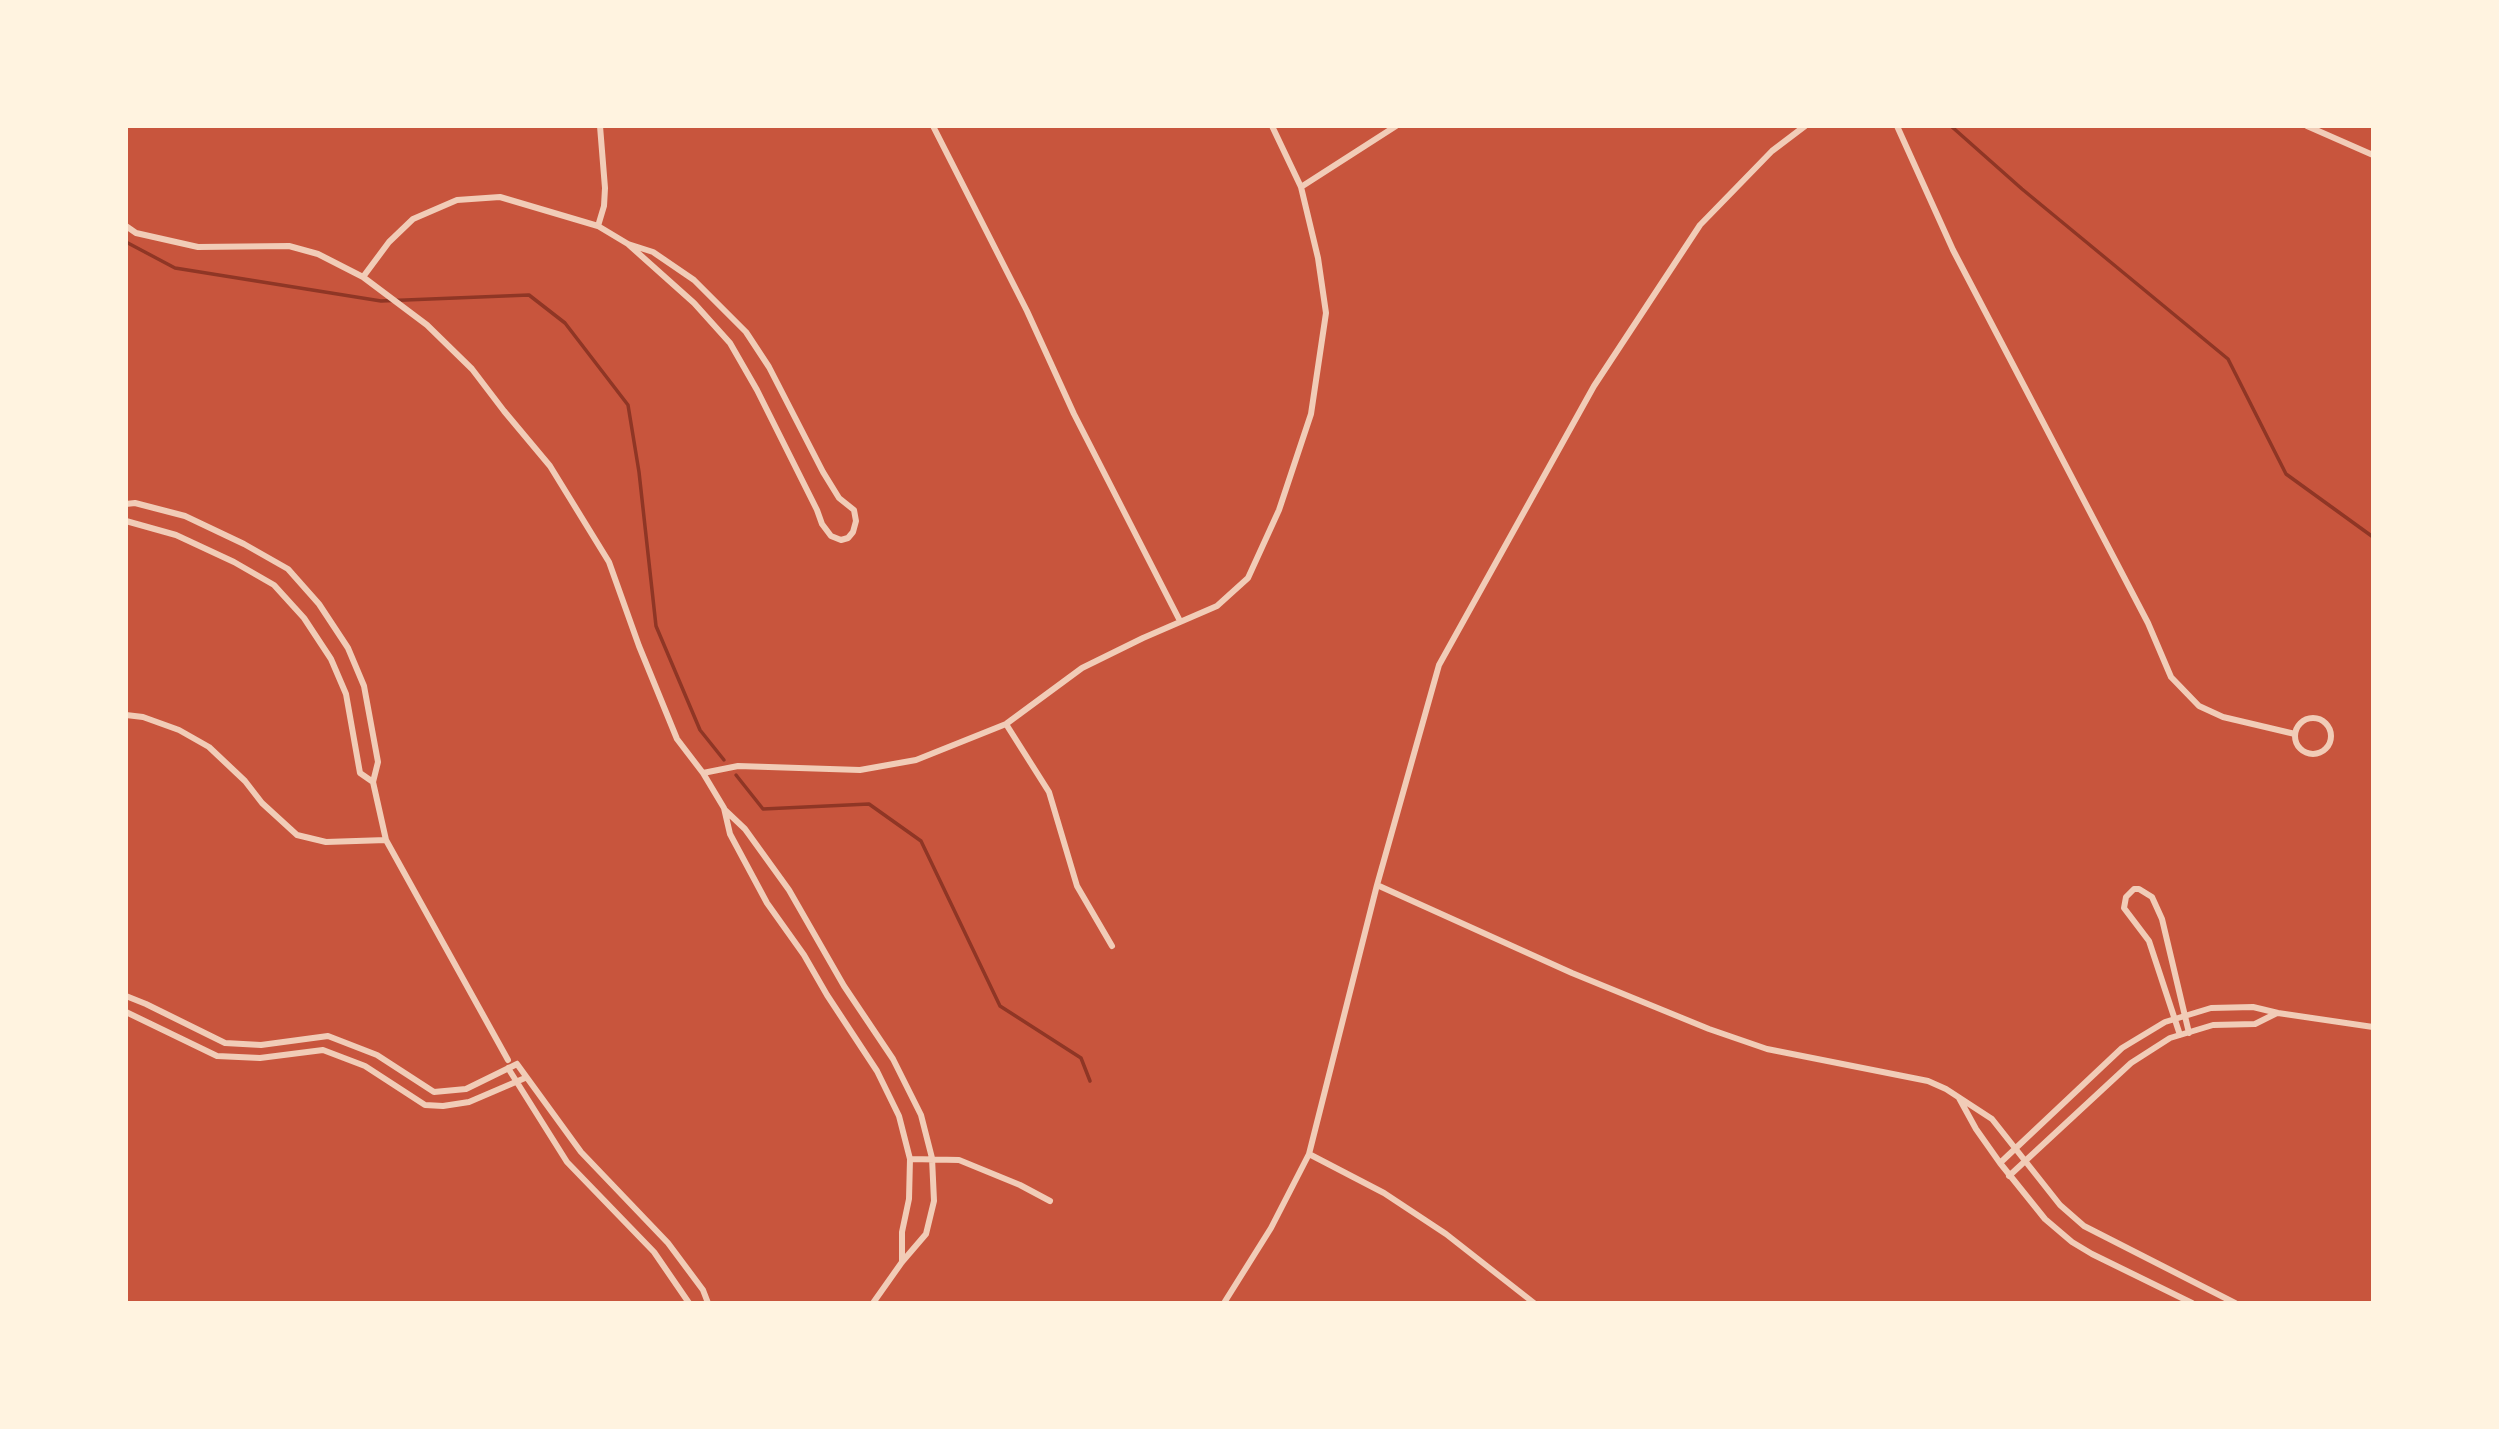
<!DOCTYPE html>
<html>
<head>
<meta charset="utf-8">
<style>
  body { margin:0 }
  #map { position:relative; width:2499px; height:1429px; overflow:hidden; background:#c8553d; font-family:"Zilla Slab",serif }
  canvas { display:block }
  .frame { position:absolute; inset:0; border:128px solid #fff3e0; pointer-events:none }
</style>
</head>
<body>
<div id="map">
<canvas width="2499" height="1429"></canvas>
<div class="frame"></div>
</div>
<script>
const ctx = document.querySelector('canvas').getContext('2d');
ctx.lineJoin = 'round';
function toPath(rows) {
  const path = new Path2D();
  for (const r of rows) {
    if (r.length === 3) {
      path.moveTo(r[0] + r[2], r[1]);
      path.arc(r[0], r[1], r[2], 0, 2 * Math.PI);
      continue;
    }
    path.moveTo(r[0], r[1]);
    for (let i = 2; i < r.length; i += 2) path.lineTo(r[i], r[i + 1]);
  }
  return path;
}
function stroke(path, color, width, dash) {
  ctx.strokeStyle = color;
  ctx.lineWidth = width;
  ctx.lineCap = dash ? 'butt' : 'round';
  ctx.setLineDash(dash || []);
  ctx.stroke(path);
}
stroke(toPath([
  [1951,126,2022,189,2228,359,2286,474,2373,537],
  [126,242,175,268,381,301,529,295,565,323,628,405,639,472,656,626,700,730,724,760],
  [736,775,763,809,869,804,921,841,1000,1006,1081,1058,1090,1081]
]), '#8f3625', 3.5);
stroke(toPath([
  [933,126,1027,311,1074,414,1180,621],
  [1897,126,1953,250,2148,623,2171,677,2199,706,2223,717,2295,734],
  [2307,126,2373,155],
  [1301,187,1396,126],
  [126,226,136,233,198,247,289,246,318,254,363,277,427,325,472,369,504,411,550,466,609,562,639,646,677,739,703,773,724,808,730,834,767,903,804,955,827,995,877,1071,899,1116,910,1159,909,1199,902,1232,902,1262],
  [598,226,604,206,605,188,600,126],
  [363,277,389,242,413,219,457,200,500,197,598,226,628,244,653,252,694,280,746,332,769,367,823,472,839,498,854,510,856,521,853,532,848,538,841,540,831,536,822,524,817,510,757,390,730,343,694,303,628,244],
  [126,504,135,503,185,516,244,544,288,569,319,604,348,648,364,686,378,762,373,782,386,840,508,1060],
  [126,521,176,535,234,562,274,585,304,618,331,659,346,694,360,773,373,782],
  [126,715,143,717,179,730,209,747,245,781,262,803,297,835,326,842,386,840],
  [2313,736,18],
  [1006,724,1049,792,1077,886,1112,946],
  [703,773,738,766,860,770,916,760,1006,724,1082,668,1143,638,1217,606,1248,578,1279,510,1311,414,1326,313,1318,258,1301,187,1272,126],
  [725,810,745,829,789,890,844,986,893,1059,921,1115,932,1158,934,1201,926,1234,902,1262,873,1303],
  [1377,885,1572,973,1709,1029,1767,1049,1928,1081,1946,1089,1992,1119,2060,1205,2084,1226,2235,1303],
  [126,996,146,1004,225,1043,261,1045,328,1036,377,1055,434,1092,466,1089,517,1064],
  [126,1012,217,1056,260,1058,323,1050,365,1066,425,1105,443,1106,469,1102,525,1078],
  [2180,1035,2149,941,2124,908,2126,897,2134,889,2139,889,2152,897,2162,919,2189,1033],
  [517,1064,581,1152,668,1243,703,1290,708,1303],
  [508,1068,567,1162,654,1252,689,1303],
  [1959,1098,1976,1129,2000,1163,2045,1219,2072,1242,2092,1254,2192,1303],
  [1309,1154,1384,1193,1446,1234,1534,1303],
  [910,1159,959,1160,1020,1185,1050,1201],
  [2000,1163,2122,1048,2165,1022,2211,1008,2253,1007,2278,1013,2373,1027],
  [2009,1176,2131,1063,2170,1038,2213,1025,2255,1024,2277,1013],
  [1224,1303,1271,1228,1309,1154,1377,885,1439,665,1594,386,1700,225,1772,151,1805,126]
]), '#f1ccb7', 6);
</script>
</body>
</html>
